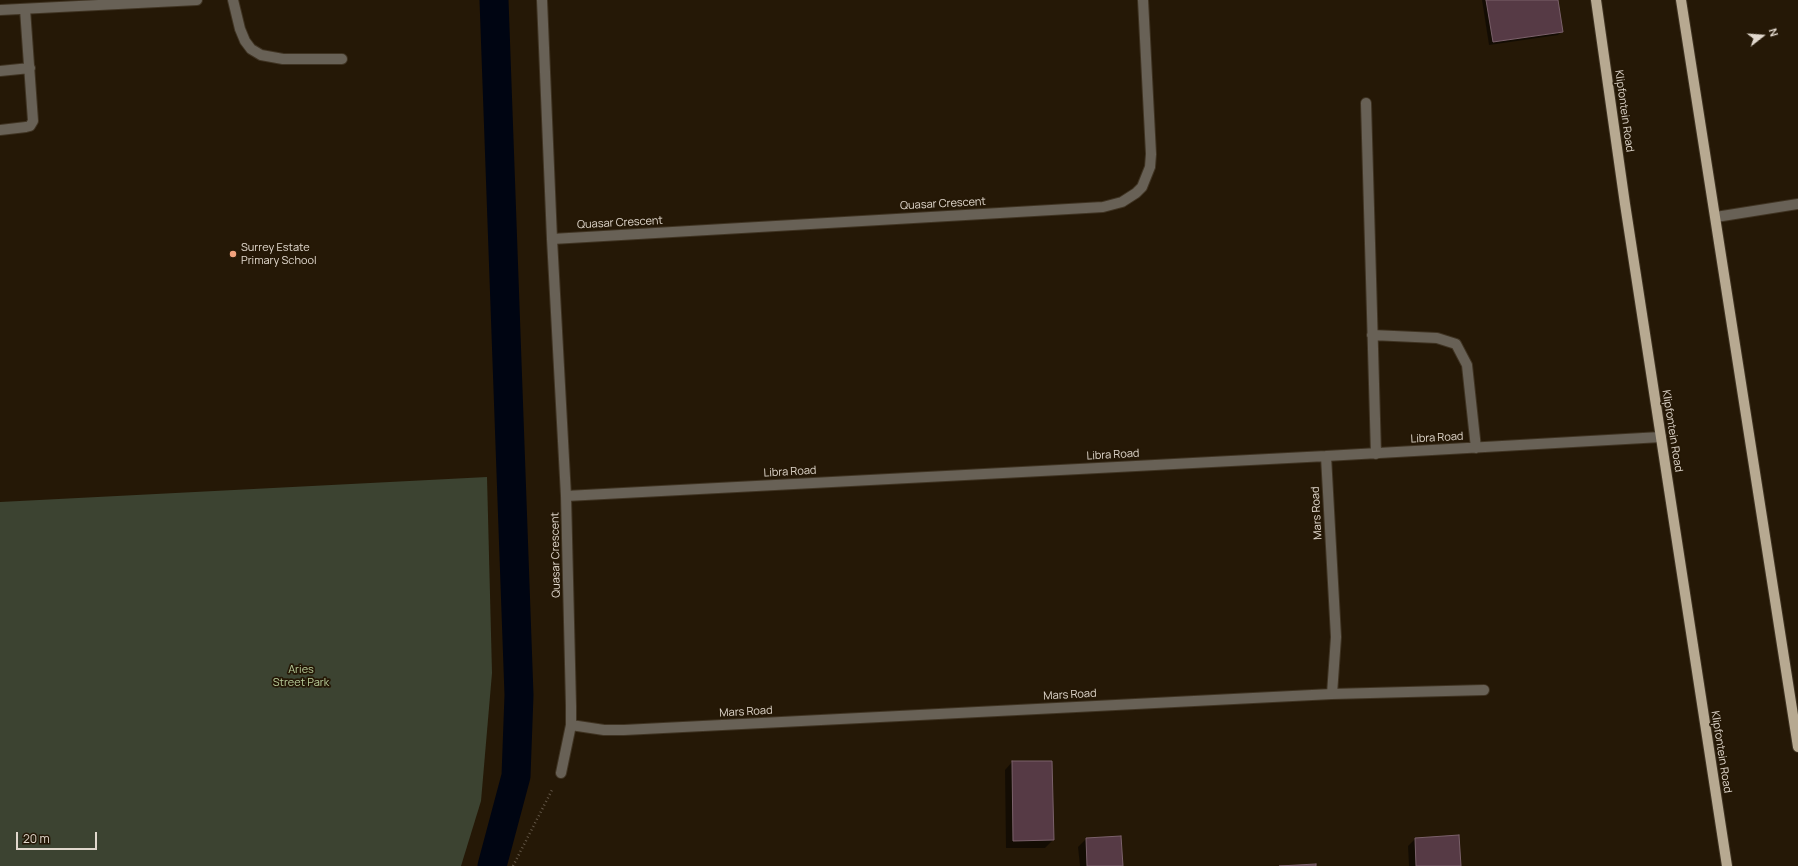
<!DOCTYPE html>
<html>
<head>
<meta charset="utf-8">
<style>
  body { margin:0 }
  #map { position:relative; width:1798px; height:866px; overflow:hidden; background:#251806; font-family:Manrope,sans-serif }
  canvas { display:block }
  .north { position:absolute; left:1742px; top:16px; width:40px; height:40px; -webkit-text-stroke:3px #251806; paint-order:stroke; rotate:73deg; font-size:11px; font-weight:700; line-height:16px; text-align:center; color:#e1d8cd }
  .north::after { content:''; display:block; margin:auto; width:14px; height:18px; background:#e1d8cd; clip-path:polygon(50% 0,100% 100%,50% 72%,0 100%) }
  .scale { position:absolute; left:16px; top:832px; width:81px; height:18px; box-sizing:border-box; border:2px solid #e1d8cd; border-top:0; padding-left:5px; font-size:12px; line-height:14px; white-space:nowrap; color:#e1d8cd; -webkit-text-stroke:3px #251806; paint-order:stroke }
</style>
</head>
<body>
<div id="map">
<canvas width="1798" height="866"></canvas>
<div class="north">N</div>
<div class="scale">20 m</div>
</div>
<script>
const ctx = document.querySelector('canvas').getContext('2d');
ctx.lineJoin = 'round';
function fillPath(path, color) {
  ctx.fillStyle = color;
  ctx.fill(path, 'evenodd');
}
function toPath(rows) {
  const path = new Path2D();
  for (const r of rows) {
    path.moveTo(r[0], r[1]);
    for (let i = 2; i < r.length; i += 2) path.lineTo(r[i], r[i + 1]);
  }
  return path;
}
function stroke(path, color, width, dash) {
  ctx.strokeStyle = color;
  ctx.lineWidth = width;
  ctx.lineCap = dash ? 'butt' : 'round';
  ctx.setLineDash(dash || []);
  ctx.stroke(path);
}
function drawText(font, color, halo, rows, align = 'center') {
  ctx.font = font + ' Manrope,sans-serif';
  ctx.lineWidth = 3.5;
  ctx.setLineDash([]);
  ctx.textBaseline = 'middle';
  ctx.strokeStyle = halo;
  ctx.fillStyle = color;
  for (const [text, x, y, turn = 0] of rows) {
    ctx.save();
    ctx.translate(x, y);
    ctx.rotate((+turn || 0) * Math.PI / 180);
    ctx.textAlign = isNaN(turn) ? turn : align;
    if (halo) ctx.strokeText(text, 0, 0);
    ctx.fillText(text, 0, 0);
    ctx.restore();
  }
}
fillPath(toPath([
  [487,477,492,673,481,801,461,866,0,866,0,502]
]), '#3c4331');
fillPath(toPath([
  [1482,0,1557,0,1562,31,1558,35,1489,45],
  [1012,762,1051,762,1053,840,1045,848,1006,848,1005,770],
  [1086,839,1122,866,1080,866,1078,847],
  [1415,839,1460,866,1409,866,1408,846]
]), '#0007');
stroke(toPath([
  [492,866,516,776,519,695,494,0]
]), '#000512', 29);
const building = toPath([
  [1486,0,1558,0,1563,32,1493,42,1486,0],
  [1012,761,1052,761,1054,840,1013,841,1012,761],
  [1459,835,1461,866,1416,866,1415,838,1459,835],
  [1121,836,1123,866,1087,866,1086,838,1121,836],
  [1316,864,1316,866,1279,866,1316,864]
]);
fillPath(building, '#563a45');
stroke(building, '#7b616b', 1);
const minor = toPath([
  [233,0,240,29,245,41,251,49,261,55,283,59,342,59],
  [542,0,552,239,566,496,571,706,571,725,561,773],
  [0,10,197,0],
  [0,71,30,68],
  [1366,103,1376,454],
  [0,130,26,127,30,126,33,121,25,9],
  [1716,217,1798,204],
  [552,239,1103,207,1122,202,1136,193,1142,187,1150,167,1151,154,1143,0],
  [1372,335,1437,338,1456,344,1467,365,1476,448],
  [566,496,1326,456,1661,437],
  [1332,694,1484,690],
  [571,725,604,730,624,730,1332,694,1336,637,1326,456]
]);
const major = toPath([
  [1596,0,1625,204,1727,866],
  [1681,0,1798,747]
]);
stroke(minor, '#3f3322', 12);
stroke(major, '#3f3322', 12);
stroke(toPath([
  [513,866,552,790]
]), '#625647', 2.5, [1, 3]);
stroke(minor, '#686156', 10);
stroke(major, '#b7a991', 10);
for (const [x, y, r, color] of [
  [233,254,4,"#f1a17c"]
]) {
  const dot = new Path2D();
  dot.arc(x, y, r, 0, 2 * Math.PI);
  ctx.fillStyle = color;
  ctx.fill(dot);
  stroke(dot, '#251806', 1.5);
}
drawText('11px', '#e1d8cd', '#251806', [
  ["Klipfontein Road",1624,111,82],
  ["Quasar Crescent",943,204,-3],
  ["Quasar Crescent",620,223,-3],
  ["Klipfontein Road",1672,431,81],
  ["Libra Road",1437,438,-3],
  ["Libra Road",1113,455,-3],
  ["Libra Road",790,472,-3],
  ["Mars Road",1317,513,-93],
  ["Quasar Crescent",556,555,-91],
  ["Mars Road",1070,695,-3],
  ["Mars Road",746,712,-3],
  ["Klipfontein Road",1721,752,81]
]);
drawText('11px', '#e1d8cd', '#251806', [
  ["Surrey Estate",241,248],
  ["Primary School",241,261]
], 'left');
drawText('11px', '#b9ce9b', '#251806', [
  ["Aries",301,670],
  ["Street Park",301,683]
]);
</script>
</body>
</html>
